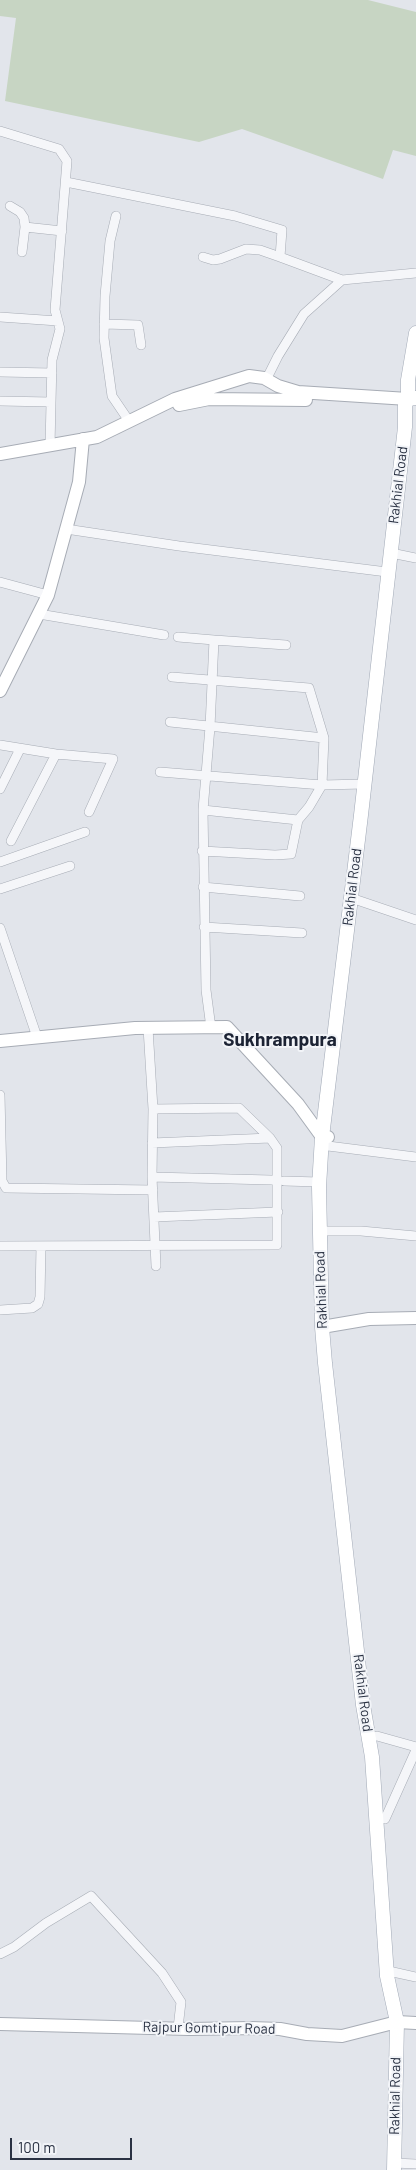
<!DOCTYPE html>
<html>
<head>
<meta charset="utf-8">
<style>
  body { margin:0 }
  #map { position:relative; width:416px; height:2170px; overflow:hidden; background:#e2e5eb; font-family:Barlow,sans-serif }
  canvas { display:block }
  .scale { position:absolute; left:10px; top:2138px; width:122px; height:22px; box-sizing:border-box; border:2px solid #2a3243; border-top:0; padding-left:6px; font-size:15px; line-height:18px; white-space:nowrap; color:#2a3243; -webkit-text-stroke:4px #f2f4f8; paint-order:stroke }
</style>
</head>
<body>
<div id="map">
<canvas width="416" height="2170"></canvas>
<div class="scale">100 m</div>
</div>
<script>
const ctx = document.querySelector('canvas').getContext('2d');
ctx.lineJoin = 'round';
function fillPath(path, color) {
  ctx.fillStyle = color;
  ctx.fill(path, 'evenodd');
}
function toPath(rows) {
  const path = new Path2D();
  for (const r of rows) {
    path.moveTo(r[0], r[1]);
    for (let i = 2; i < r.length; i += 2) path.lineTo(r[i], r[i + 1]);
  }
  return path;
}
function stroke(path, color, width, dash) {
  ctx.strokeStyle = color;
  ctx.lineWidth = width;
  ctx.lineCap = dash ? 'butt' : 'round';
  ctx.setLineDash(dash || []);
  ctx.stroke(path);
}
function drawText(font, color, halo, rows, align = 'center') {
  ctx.font = font + ' Barlow,sans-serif';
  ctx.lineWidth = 4;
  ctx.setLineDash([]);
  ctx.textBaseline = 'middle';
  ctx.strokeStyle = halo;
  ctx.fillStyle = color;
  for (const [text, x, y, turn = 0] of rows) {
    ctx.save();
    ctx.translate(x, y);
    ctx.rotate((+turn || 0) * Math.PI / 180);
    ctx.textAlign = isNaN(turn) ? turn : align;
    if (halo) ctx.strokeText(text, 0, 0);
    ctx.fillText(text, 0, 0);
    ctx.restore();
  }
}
fillPath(toPath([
  [0,0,368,0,416,12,416,156,393,150,383,179,242,129,199,142,5,101,16,18,0,16]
]), '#c7d5c3');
const street = toPath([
  [0,131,59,149,67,161,55,310,60,329,52,360,50,446],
  [66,182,235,216,282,230,280,257,342,280],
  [10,206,20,212,24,218,25,227,22,252],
  [116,216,110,241,105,296,104,338,112,396,129,421],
  [25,227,62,231],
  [203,257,213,260,220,259,246,249,260,250,280,257],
  [0,317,58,321],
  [104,324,138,325,141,345],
  [0,372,52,373],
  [266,380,278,356,304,314,342,280,416,273],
  [0,401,51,402],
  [66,529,179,546,387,572],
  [396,554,416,558],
  [0,582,48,595],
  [39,614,164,635],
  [178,637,214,640,210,727,203,810,206,990,211,1028],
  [214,640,286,645],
  [172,677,309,688,324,738,322,785,309,807,298,820,291,854,275,855,202,851],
  [170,722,324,738],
  [0,745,56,754,113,759,89,812],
  [160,772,322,785,364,784],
  [0,789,20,749],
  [203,810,298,820],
  [11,841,56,754],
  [0,862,85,832],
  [203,887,300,896],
  [0,889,70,866],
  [357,900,416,920],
  [204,927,302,933],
  [0,928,37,1037],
  [148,1028,153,1109,152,1177,156,1266],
  [0,1095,2,1181,6,1188,153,1190],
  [152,1143,270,1138],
  [328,1146,416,1157],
  [152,1177,271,1180],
  [284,1181,319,1182],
  [154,1217,278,1212],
  [326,1231,361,1231,416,1236],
  [0,1246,277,1245,277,1148,270,1138,239,1108,153,1109],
  [0,1310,32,1308,38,1304,40,1297,41,1246],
  [377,1736,416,1747],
  [385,1819,416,1750],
  [0,1954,14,1947,46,1923,91,1896,162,1973,181,2002,178,2028],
  [393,1972,416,1977],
  [394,2163,416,2164]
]);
const secondary = toPath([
  [179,405,209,399,306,400],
  [0,454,97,437,175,399,249,376,264,378,278,386,298,392,408,399],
  [0,691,48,595,79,482,83,439],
  [0,1041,135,1028,227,1027,298,1104,322,1137,328,1137],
  [322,1327,369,1319,416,1318],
  [0,2024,189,2029,251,2028,280,2029,307,2034,342,2036,397,2022,416,2023]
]);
const primary = toPath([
  [408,399,408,380,416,333],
  [394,2170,397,2022,387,1976,372,1757,363,1705,325,1363,322,1327,319,1187,322,1137,361,815,405,427,405,405,408,399,416,398]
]);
stroke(street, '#a7acb5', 10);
stroke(secondary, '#a7acb5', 14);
stroke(primary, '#a1a9b6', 15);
stroke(street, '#f5f6f9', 9);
stroke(secondary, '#fff', 12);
stroke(primary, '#fff', 14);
drawText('14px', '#2a3243', '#f2f4f8', [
  ["Rakhial Road",398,485,-83],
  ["Rakhial Road",352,887,-83],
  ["Rakhial Road",321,1290,-92],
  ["Rakhial Road",363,1693,83],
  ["Rajpur Gomtipur Road",209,2028,1],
  ["Rakhial Road",395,2096,-89]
]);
drawText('bold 19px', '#1c2334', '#f2f4f8', [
  ["Sukhrampura",280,1040]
]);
</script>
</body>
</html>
